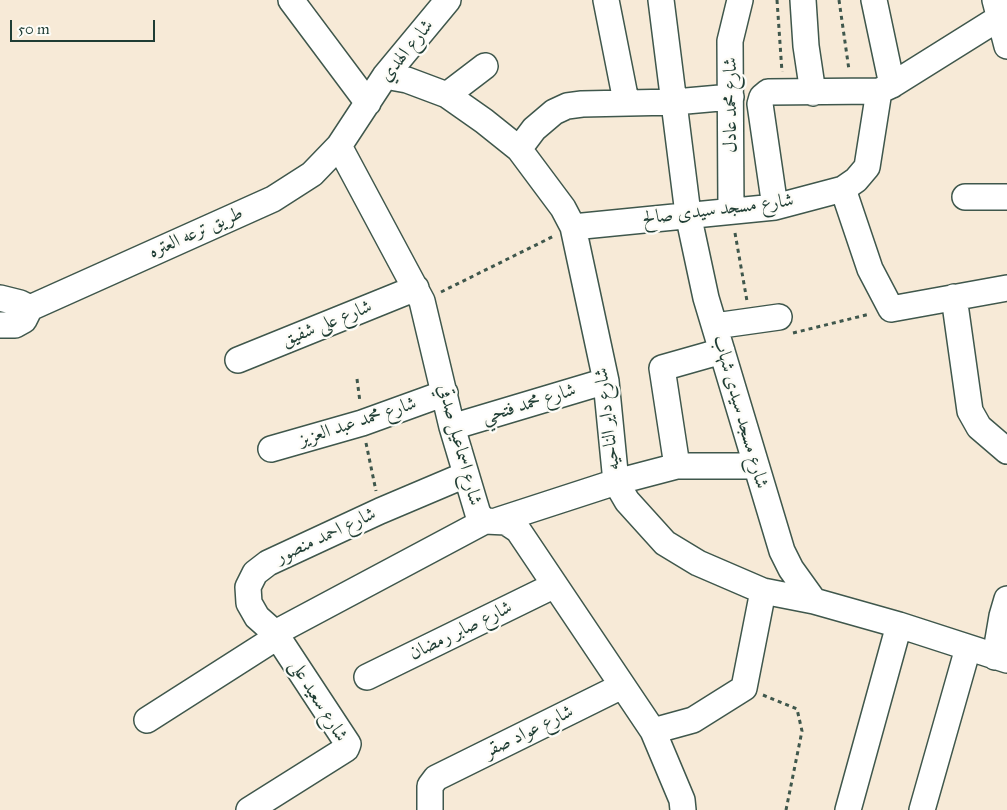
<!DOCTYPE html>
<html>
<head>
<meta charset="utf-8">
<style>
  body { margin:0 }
  #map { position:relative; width:1007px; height:810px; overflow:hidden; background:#f7ead7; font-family:"IM FELL Great Primer",serif }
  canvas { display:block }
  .scale { position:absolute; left:10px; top:20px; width:145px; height:22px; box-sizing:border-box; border:2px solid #1f3d34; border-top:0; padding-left:6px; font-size:15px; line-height:18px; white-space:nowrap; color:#1f3d34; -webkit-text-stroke:4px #fdfcf7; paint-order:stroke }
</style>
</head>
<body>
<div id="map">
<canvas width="1007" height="810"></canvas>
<div class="scale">50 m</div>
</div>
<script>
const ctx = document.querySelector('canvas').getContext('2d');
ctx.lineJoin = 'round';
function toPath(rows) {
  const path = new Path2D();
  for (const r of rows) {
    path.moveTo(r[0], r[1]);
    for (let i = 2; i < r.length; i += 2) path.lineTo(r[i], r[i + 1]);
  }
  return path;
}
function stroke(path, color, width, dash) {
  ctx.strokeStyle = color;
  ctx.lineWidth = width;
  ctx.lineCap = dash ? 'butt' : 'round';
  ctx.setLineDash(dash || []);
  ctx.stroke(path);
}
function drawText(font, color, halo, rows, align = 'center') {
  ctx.font = font + ' "IM FELL Great Primer",Amiri,serif';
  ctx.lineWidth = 4.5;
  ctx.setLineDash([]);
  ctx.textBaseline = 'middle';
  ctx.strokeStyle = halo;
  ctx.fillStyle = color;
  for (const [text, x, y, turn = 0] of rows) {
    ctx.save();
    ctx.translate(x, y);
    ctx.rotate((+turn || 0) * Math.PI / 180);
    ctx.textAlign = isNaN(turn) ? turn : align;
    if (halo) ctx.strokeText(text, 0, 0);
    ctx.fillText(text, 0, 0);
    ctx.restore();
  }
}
const minor = toPath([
  [291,0,368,103],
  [606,0,626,101],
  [661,0,688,214,706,298,782,551,791,569,814,601],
  [803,0,806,46,813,93],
  [874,0,892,85],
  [995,0,1007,46],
  [385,76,407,80,447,95,484,121,519,149,563,208,573,227,606,381,616,482,627,501,665,543,698,563,763,591,814,601,899,625,1007,660],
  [447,95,485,66],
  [339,146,422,301,452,427,478,514,485,521,506,522,518,530,653,731,682,800,683,810],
  [519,149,534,129,554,112,567,106,582,104,675,102,731,97],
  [843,189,870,269,891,309,1007,288],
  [965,197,1007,197],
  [775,207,760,104,762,97,768,92,879,91,892,85,1007,13],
  [731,211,730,41,740,0],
  [573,227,775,207,843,189,856,180,867,167,879,91],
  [954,297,970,411,979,427,1007,451],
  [0,298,20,303,30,308],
  [0,325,15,325,24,320,30,308,273,199,312,174,339,146,385,76,448,0],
  [715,326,779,317],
  [238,360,416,288],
  [452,427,606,381],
  [271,449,362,423,445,393],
  [677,466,662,368,722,351],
  [499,520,616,482,677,466,755,466],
  [995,657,1002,616,1007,599],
  [367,677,555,585],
  [147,720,266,644,275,633,485,521],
  [653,731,693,720,744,688,763,591],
  [249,810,346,749,348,744,275,633,257,617,249,603,248,587,255,573,268,563,380,511,465,475],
  [430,810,430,786,436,778,622,686],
  [848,810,899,625],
  [922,810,968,648]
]);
stroke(minor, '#3f574c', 28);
stroke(toPath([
  [777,0,782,72],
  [839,0,849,70],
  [735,233,747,301],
  [441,292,554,236],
  [793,333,870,314],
  [357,379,360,402],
  [366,443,376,491],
  [763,695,797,709,802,731,786,810]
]), '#3f574c', 3, [4, 4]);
stroke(minor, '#fff', 25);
drawText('19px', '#1f3d34', '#fdfcf7', [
  ["شارع الهدي",407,51,-51],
  ["شارع محمد عادل",731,105,-90],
  ["شارع مسجد سيدى صالح",718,210,-7],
  ["طريق ترعه العتره",196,233,-24],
  ["شارع على شفيق",327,324,-22],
  ["شارع محمد فتحي",529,404,-17],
  ["شارع مسجد سيدى شهاب",740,412,74],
  ["شارع داير الناحيه",608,419,-97],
  ["شارع محمد عبد العزيز",358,422,-18],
  ["شارع اسماعيل صدقي",459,445,75],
  ["شارع احمد منصور",326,536,-25],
  ["شارع صابر رمضان",461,631,-26],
  ["شارع سعيد على",318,701,58],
  ["شارع عواد صقر",529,732,-26]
]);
</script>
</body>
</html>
